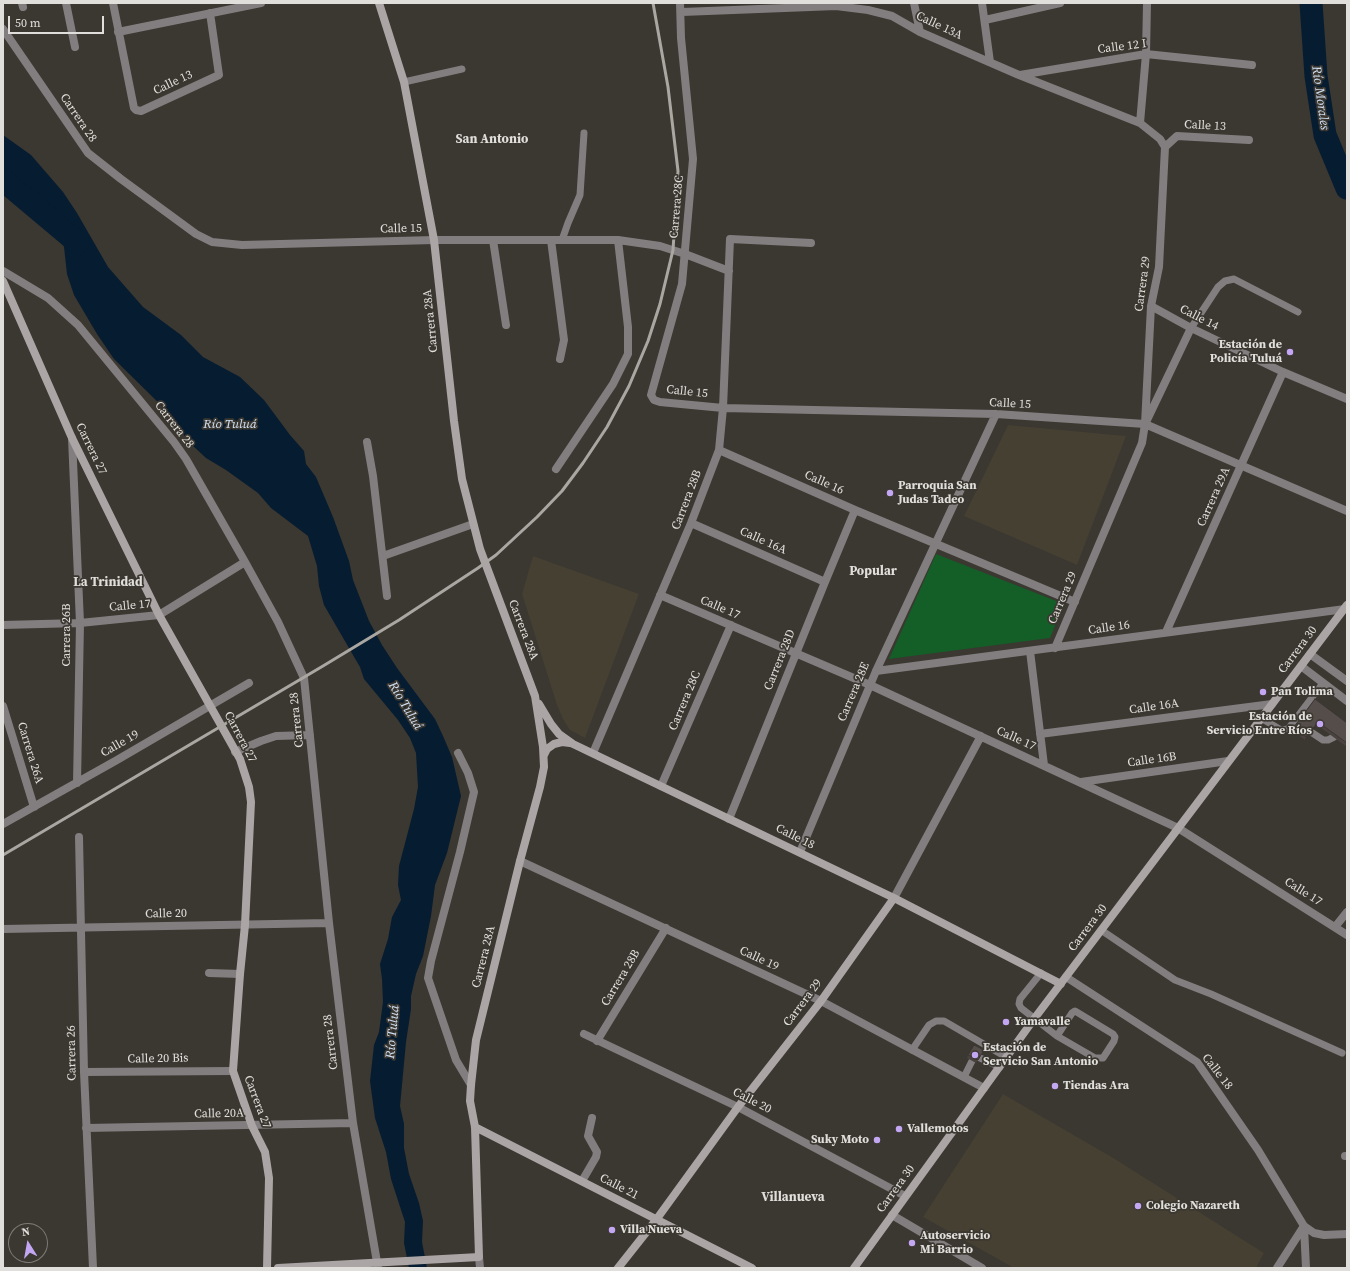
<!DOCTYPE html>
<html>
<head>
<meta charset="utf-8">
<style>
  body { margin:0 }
  #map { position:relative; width:1350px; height:1271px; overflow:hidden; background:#3b3731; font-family:"Source Serif 4",serif }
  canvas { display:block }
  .frame { position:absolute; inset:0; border:4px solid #e1dfdb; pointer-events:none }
  .north { position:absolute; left:8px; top:1223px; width:40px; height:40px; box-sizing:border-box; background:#3b3731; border:1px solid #7d7a75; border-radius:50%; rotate:349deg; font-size:11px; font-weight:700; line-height:16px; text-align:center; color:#e1dfdb }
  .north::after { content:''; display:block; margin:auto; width:14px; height:18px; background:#c3a7f2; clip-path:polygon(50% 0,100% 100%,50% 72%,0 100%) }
  .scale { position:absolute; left:8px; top:16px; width:96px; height:18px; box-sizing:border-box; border:2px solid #e1dfdb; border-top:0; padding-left:5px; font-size:12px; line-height:14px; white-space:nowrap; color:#e1dfdb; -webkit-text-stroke:3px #3b3731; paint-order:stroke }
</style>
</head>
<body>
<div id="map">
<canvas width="1350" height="1271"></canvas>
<div class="frame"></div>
<div class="north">N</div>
<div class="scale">50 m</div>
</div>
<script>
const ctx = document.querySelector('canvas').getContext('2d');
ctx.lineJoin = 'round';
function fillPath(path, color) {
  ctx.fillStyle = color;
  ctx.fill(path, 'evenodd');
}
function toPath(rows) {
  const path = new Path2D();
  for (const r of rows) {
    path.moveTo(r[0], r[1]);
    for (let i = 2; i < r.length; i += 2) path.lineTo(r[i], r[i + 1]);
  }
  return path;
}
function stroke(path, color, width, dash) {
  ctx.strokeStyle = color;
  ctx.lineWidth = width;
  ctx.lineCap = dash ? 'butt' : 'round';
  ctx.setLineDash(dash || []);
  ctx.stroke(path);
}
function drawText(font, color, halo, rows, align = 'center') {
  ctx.font = font + ' "Source Serif 4",serif';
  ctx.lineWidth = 3.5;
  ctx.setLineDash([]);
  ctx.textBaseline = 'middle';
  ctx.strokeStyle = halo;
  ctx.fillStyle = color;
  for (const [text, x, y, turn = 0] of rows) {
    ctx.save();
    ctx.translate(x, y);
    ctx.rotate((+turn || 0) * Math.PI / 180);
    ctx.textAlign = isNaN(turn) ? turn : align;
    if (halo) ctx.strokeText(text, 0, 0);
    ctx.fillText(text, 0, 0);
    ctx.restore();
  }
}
fillPath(toPath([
  [1008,425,1126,436,1077,565,964,516],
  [533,556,639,594,585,738,570,730,563,719,557,705,522,594],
  [1003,1094,1115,1159,1264,1253,1256,1268,1014,1268,923,1217]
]), '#464033');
fillPath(toPath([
  [936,554,1064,604,1050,638,889,659]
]), '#145e27');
fillPath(toPath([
  [3,135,31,155,63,192,77,213,108,267,143,307,181,335,203,357,240,377,264,400,290,435,304,451,306,464,316,477,333,517,349,561,353,580,369,621,382,645,397,668,435,719,443,736,452,757,461,796,447,853,435,885,431,916,423,956,416,974,411,996,411,1009,406,1042,400,1106,404,1124,404,1148,409,1174,419,1203,423,1221,422,1242,427,1268,409,1268,404,1243,405,1222,391,1179,386,1152,375,1118,370,1081,374,1045,379,1032,383,1002,382,979,380,964,388,939,392,917,401,900,398,885,399,866,414,809,418,787,416,753,410,738,398,720,364,679,360,667,324,605,319,586,317,566,308,536,271,508,258,493,226,470,206,458,192,445,178,428,172,416,114,359,97,334,74,295,67,274,64,247,60,230,11,176,3,171]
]), '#061c31');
stroke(toPath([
  [1311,3,1316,76,1325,135,1347,188],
  [3,180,78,243]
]), '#061c31', 23);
stroke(toPath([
  [404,82,462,69],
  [562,240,568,223,580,195,584,133],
  [1191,328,1218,287,1225,281,1234,279,1298,312],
  [1261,718,1281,730,1288,729,1323,683],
  [1311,732,1323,740,1328,740,1334,737],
  [1101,930,1175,980,1211,994,1342,1053],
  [1041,973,1020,999,1019,1004,1021,1008,1057,1036,1095,1058,1103,1058,1114,1041,1115,1037,1113,1034,1075,1011,1072,1013,1057,1036],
  [912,1050,929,1025,936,1021,944,1021,1006,1057],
  [980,1058,1000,1067],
  [964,1077,972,1061]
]), '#827e7f', 7);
stroke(toPath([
  [22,3,23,7],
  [66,3,75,47],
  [113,3,134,108,136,110,141,111,219,75,210,13],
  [680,3,681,38,693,159,682,284,651,395,654,400,660,402,723,408,996,414,1145,424,1347,511],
  [914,3,920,32],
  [982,3,990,62],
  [682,12,836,6,868,10,892,16,920,32,1019,75,1140,123,1160,139,1165,147],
  [985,20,1060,3],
  [3,29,88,153,121,179,196,234,212,242,242,245,434,240,618,240,660,246,685,254,729,271],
  [118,32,261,3],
  [1020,75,1146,54,1252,65],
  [1140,123,1146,54,1147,3],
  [1165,147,1177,136,1249,140],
  [493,240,506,325],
  [551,240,564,340,560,359],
  [3,271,48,298,78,325,174,442,186,459,245,562,278,622,304,678,329,923,353,1123,378,1268],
  [1151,306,1191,328,1283,372,1347,399],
  [1147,420,1191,328],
  [72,438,80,623,77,783],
  [367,442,373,476,387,596],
  [719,450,855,510,1075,602],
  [556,469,613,384,628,354,628,327,618,240],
  [691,523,825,582],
  [383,556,473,524],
  [660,595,870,685,1178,828,1347,935],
  [3,625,80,623,159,615,245,562],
  [1166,632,1283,372],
  [1055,648,1142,443,1145,424,1151,306,1159,267,1165,147],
  [1030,651,1044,765],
  [1310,654,1347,681],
  [1301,666,1347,701],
  [876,671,1345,609],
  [3,706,34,807],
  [1040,734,1272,704],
  [235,752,261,741,276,736,310,735],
  [458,753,468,773,474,792,460,852,431,961,428,978,456,1060,471,1085],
  [593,753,691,523,719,450,723,408,730,239,811,243],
  [1081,782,1228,761],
  [661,786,731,625],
  [729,819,825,582,855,510],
  [3,824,117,760,249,683],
  [79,837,84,1072,93,1268],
  [800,852,876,671,996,414],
  [520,861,821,1001,984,1088],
  [894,898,981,736],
  [1335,927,1347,912],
  [3,929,329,923],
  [209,973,240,974],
  [1066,977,1197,1062,1258,1150,1304,1226,1306,1268],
  [584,1034,738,1107,905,1196],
  [597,1041,666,928],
  [84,1072,233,1071],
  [86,1128,353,1123],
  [1345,1156,1347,1156],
  [582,1181,596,1157,597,1152,588,1136,592,1118],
  [892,1215,982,1268],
  [1304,1226,1314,1233,1324,1235,1347,1234],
  [479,1257,480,1268],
  [1277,1268,1304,1226]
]), '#827e7f', 8);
stroke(toPath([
  [3,281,72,438,159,615,240,759,249,787,251,802,245,925,240,974,233,1071,252,1126,265,1152,269,1178,267,1268],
  [539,704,551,724,559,734,573,744,894,898,1061,984],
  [544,755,547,749,554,744,562,742,570,743],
  [475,1127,752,1268],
  [278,1268,479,1257,475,1127,470,1101,471,1085,476,1040,520,861,540,787,544,767,543,747,535,696,480,549,462,479,454,421,434,240,404,82,379,3],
  [618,1268,656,1220,738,1107,821,1001,894,898],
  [854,1268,1034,1019,1347,605]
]), '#aca5a6', 8);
stroke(toPath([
  [3,855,323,666,399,620,478,568,496,555,537,517,562,491,583,463,607,427,629,386,648,341,660,304,673,250,678,171,668,87,653,3]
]), '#aaa7a3', 3);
fillPath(toPath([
  [1315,699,1347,723,1347,747,1317,725,1305,740,1292,730,1294,727],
  [984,1050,976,1063,967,1058,968,1055]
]), '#49423f');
fillPath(toPath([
  [1318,722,1317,725,1305,740,1306,737]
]), '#3c3633');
const building = toPath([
  [1315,699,1347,723,1347,743,1318,722,1306,737,1294,727,1315,699],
  [974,1045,984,1050,978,1060,968,1055,974,1045]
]);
fillPath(building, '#554d49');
stroke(building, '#3c3633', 1);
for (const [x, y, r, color] of [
  [1290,352,4,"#c3a7f2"],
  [890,493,4,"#c3a7f2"],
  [1263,692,4,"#c3a7f2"],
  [1320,724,4,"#c3a7f2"],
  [1006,1022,4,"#c3a7f2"],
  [975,1055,4,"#c3a7f2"],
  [1055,1086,4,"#c3a7f2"],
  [899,1129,4,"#c3a7f2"],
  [877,1140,4,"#c3a7f2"],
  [1138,1206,4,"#c3a7f2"],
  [612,1230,4,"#c3a7f2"],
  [912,1243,4,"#c3a7f2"]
]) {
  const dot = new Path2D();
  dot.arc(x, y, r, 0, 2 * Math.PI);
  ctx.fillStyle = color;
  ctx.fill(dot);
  stroke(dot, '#3b3731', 1.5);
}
drawText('12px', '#e1dfdb', '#3b3731', [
  ["Calle 13A",939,26,25],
  ["Calle 12 I",1122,47,-7],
  ["Calle 13",173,83,-25],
  ["Carrera 28",78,118,56],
  ["Calle 13",1205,126,3],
  ["Carrera 28C",677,207,-85],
  ["Calle 15",401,229,-1],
  ["Carrera 29",1143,284,-82],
  ["Calle 14",1199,318,27],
  ["Carrera 28A",431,321,-96],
  ["Calle 15",687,392,6],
  ["Calle 15",1010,404,3],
  ["Carrera 28",174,425,52],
  ["Carrera 27",91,449,64],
  ["Calle 16",824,483,24],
  ["Carrera 29A",1214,497,-66],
  ["Carrera 28B",687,500,-69],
  ["Calle 16A",763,541,24],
  ["Carrera 29",1063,598,-67],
  ["Calle 17",130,606,-5],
  ["Calle 17",720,608,23],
  ["Calle 16",1109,628,-8],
  ["Carrera 28A",523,630,69],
  ["Carrera 26B",67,635,-90],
  ["Carrera 30",1298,650,-53],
  ["Carrera 28D",780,660,-68],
  ["Carrera 28E",854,692,-67],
  ["Carrera 28C",685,701,-67],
  ["Calle 16A",1154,707,-8],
  ["Carrera 28",297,720,-96],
  ["Carrera 27",240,737,62],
  ["Calle 17",1016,739,24],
  ["Calle 19",120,744,-30],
  ["Carrera 26A",30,753,73],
  ["Calle 16B",1152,760,-8],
  ["Calle 18",795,837,26],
  ["Calle 17",1303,892,32],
  ["Calle 20",166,914,-1],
  ["Carrera 30",1088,928,-53],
  ["Carrera 28A",484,957,-76],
  ["Calle 19",759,959,25],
  ["Carrera 28B",621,978,-59],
  ["Carrera 29",803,1003,-53],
  ["Carrera 28",331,1042,-97],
  ["Carrera 26",72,1053,-91],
  ["Calle 20 Bis",158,1059,-1],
  ["Calle 18",1217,1072,52],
  ["Calle 20",752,1101,27],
  ["Carrera 27",257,1102,69],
  ["Calle 20A",219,1114,-1],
  ["Calle 21",619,1187,27],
  ["Carrera 30",896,1189,-54]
]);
drawText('bold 12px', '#e1dfdb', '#3b3731', [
  ["Estación de",1282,345,"right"],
  ["Policía Tuluá",1282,359,"right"],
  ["Parroquia San",898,486],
  ["Judas Tadeo",898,500],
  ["Pan Tolima",1271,692],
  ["Estación de",1312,717,"right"],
  ["Servicio Entre Ríos",1312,731,"right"],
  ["Yamavalle",1014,1022],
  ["Estación de",983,1048],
  ["Servicio San Antonio",983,1062],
  ["Tiendas Ara",1063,1086],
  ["Vallemotos",907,1129],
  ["Suky Moto",869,1140,"right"],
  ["Colegio Nazareth",1146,1206],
  ["Villa Nueva",620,1230],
  ["Autoservicio",920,1236],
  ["Mi Barrio",920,1250]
], 'left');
drawText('italic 13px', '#d0e1f4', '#3b3731', [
  ["Río Morales",1320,98,82],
  ["Río Tuluá",230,425],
  ["Río Tuluá",405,706,59],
  ["Río Tuluá",393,1032,-85]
]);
drawText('bold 13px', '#e1dfdb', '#3b3731', [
  ["San Antonio",492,140],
  ["Popular",873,572],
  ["La Trinidad",108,583],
  ["Villanueva",793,1198]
]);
</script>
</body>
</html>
